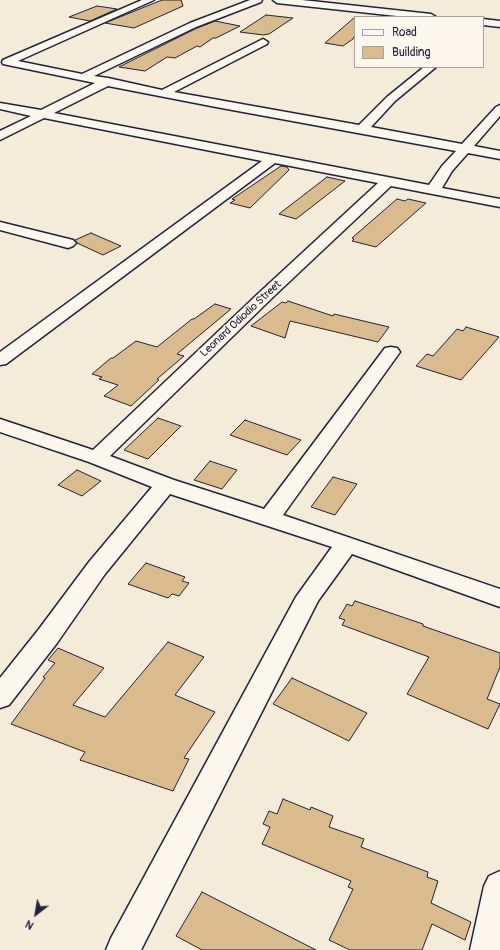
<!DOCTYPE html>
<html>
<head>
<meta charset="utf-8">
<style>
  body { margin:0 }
  #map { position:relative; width:500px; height:950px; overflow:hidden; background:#f4ebd9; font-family:Pangolin,sans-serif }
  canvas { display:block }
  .legend { position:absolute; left:354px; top:16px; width:130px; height:52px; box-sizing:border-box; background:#fbf7ec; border:1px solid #a4a2a5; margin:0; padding:5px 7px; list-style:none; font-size:12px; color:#22223b }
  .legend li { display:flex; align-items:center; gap:8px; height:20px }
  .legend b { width:20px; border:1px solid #a4a2a5 }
  .north { position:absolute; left:16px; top:894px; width:40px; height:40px; -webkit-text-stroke:3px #fbf7ec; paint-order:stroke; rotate:211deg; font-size:11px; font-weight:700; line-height:16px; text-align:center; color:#22223b }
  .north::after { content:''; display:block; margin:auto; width:14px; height:18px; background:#22223b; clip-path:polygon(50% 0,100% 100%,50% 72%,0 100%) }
</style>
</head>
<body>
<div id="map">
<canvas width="500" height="950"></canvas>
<ul class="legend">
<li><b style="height:5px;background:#fbf7ec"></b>Road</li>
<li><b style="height:11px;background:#d9bb8d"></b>Building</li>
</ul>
<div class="north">N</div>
</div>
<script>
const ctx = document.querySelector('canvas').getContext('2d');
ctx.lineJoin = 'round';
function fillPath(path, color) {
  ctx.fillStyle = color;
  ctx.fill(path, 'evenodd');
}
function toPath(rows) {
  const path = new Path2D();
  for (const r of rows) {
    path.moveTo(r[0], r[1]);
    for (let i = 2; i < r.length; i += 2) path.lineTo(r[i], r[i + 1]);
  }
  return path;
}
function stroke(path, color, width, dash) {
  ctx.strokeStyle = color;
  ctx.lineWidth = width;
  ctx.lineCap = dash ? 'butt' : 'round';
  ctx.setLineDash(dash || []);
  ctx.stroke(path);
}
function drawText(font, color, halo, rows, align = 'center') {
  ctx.font = font + ' Pangolin,sans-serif';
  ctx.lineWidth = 3;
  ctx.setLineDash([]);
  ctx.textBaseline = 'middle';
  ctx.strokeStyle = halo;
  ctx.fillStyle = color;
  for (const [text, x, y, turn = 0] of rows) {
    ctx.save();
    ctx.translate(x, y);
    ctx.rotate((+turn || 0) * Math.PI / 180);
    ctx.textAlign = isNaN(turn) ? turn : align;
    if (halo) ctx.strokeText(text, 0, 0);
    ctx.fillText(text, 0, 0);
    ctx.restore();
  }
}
const building = toPath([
  [162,0,181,0,183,6,134,28,105,23,162,0],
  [97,6,117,9,90,21,69,17,97,6],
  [266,15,293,18,269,34,263,35,240,32,266,15],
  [355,17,355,35,353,39,343,46,325,43,355,17],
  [215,21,240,26,216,38,213,38,200,47,197,46,175,58,167,57,145,71,119,67,197,28,215,21],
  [281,166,287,167,289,170,250,208,230,203,235,200,232,199,281,166],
  [327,177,345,181,296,219,279,214,327,177],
  [397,199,405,201,408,199,426,203,376,247,352,241,354,239,352,238,397,199],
  [91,233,121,246,103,255,77,243,75,240,91,233],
  [288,301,333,316,334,314,389,327,378,342,290,321,285,338,251,326,282,302,286,303,288,301],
  [215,304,231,309,177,354,184,356,157,379,159,380,131,406,104,396,118,385,99,379,102,377,92,374,111,358,113,358,136,341,157,347,192,319,194,319,215,304],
  [466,327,499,337,461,380,416,366,427,354,433,356,457,329,463,331,466,327],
  [158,418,181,426,148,459,124,450,158,418],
  [245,420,301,440,287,455,230,435,245,420],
  [210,461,237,470,222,489,194,480,210,461],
  [77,470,101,481,82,496,58,485,77,470],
  [333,477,357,484,335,515,311,507,333,477],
  [146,563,185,577,182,581,189,583,179,596,172,594,168,598,128,584,146,563],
  [355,601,423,624,423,626,500,653,500,667,487,699,500,704,488,729,407,694,429,657,342,625,345,620,339,618,347,604,352,606,355,601],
  [168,642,204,657,175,695,215,712,184,758,189,759,173,791,80,760,85,752,11,724,45,678,43,677,55,663,48,660,58,648,104,668,73,705,105,717,168,642],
  [292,678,367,713,349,741,273,704,292,678],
  [283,799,310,810,311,807,333,816,329,827,364,839,361,847,428,872,427,877,438,881,431,903,471,922,465,940,432,924,422,950,350,950,329,940,353,889,348,887,351,881,262,844,270,827,263,824,269,811,277,814,283,799],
  [202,892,316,950,202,950,176,936,202,892]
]);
fillPath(building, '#d9bb8d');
stroke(building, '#22223b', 1);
const minor = toPath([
  [142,0,154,0,18,61,82,74,190,23,250,0,262,0,261,2,196,27,94,76,108,78,162,90,263,39,268,42,267,44,174,92,359,125,387,97,424,67,436,67,395,101,371,127,462,144,496,107,500,105,500,116,474,146,500,151,500,159,468,153,452,171,442,188,500,199,500,207,391,186,273,297,110,456,174,480,264,509,385,348,391,347,397,348,400,352,283,515,500,589,500,607,352,554,318,601,141,950,106,950,111,938,296,597,332,547,170,494,105,574,57,643,9,705,0,708,0,678,39,629,89,562,152,487,89,462,0,432,0,419,93,450,261,291,378,183,275,163,6,364,0,365,0,352,262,161,44,118,0,140,0,131,31,116,0,109,0,103,41,110,95,83,3,64,2,62,3,60,142,0],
  [108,86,216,107,456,151,442,166,429,185,54,113,108,86],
  [273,0,302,0,431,14,436,17,406,17,277,3,273,0],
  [483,19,500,21,500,27,483,25,483,19],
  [0,222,73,240,76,243,73,246,68,248,0,230,0,222],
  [500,871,500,950,470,950,484,886,489,876,500,871]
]);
stroke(minor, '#22223b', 3);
fillPath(minor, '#fbf7ec');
drawText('11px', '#22223b', '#fbf7ec', [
  ["Leonard Odiodio Street",241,319,-43]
]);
</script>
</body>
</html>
